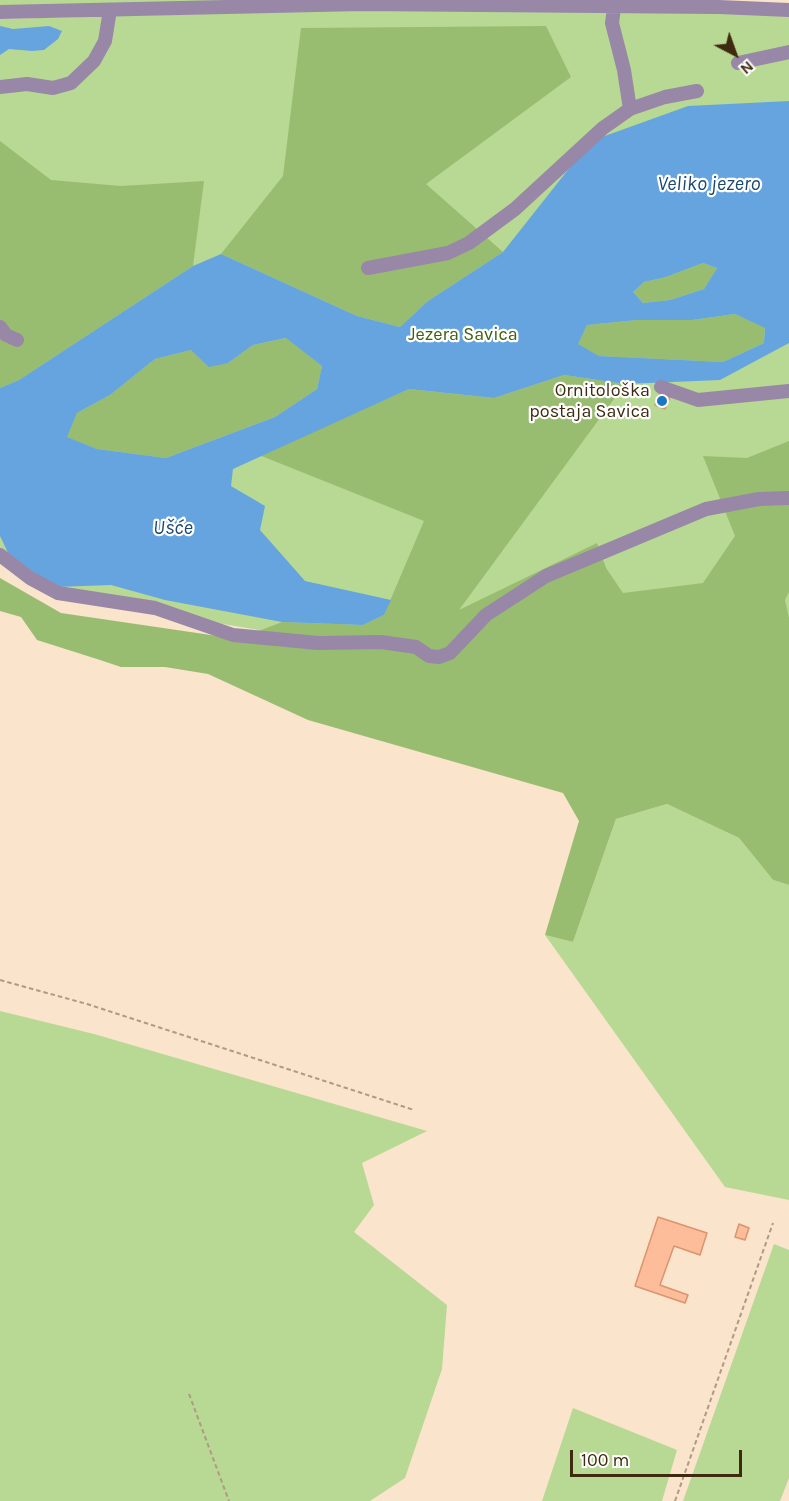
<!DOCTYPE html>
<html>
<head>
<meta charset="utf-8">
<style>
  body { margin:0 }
  #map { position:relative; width:789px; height:1501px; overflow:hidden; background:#fbe4cc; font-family:Karla,sans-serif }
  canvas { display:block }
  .north { position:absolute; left:705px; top:24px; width:60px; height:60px; -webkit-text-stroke:4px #fff; paint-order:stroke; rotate:139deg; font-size:16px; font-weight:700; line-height:24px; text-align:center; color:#3f2a10 }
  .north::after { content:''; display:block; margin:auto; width:21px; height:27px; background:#3f2a10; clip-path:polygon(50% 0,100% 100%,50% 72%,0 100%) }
  .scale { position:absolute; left:570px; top:1450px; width:172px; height:27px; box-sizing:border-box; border:3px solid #3f2a10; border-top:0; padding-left:8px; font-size:18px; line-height:21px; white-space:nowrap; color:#3f2a10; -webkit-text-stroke:4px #fff; paint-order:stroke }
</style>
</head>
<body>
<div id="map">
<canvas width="789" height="1501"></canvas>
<div class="north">N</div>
<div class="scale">100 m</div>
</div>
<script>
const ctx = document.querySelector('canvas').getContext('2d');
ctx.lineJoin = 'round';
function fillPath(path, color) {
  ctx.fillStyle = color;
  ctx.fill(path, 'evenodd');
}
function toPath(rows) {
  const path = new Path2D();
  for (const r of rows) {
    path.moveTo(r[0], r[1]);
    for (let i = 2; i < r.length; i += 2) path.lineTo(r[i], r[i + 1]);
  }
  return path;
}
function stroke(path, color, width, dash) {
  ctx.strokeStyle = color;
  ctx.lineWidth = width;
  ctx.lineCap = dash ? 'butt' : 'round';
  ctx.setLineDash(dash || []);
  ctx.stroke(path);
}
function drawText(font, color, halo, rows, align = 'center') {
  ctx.font = font + ' Karla,sans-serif';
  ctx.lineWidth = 4.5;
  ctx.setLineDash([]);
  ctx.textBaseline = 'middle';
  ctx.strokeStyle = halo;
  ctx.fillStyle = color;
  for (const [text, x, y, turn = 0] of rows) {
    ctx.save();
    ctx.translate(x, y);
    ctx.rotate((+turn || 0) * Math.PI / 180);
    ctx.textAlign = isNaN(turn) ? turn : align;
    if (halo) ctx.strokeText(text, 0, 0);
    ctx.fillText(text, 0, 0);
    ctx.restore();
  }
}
fillPath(toPath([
  [0,0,311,0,0,6],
  [362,10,727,12,789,15,789,717,52,596,0,564,0,19],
  [667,804,739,838,773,880,789,885,789,1200,725,1187,545,935,573,942,616,819],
  [0,1011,94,1034,427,1131,362,1163,374,1205,354,1232,447,1305,442,1369,405,1478,370,1501,0,1501],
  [774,1244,789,1250,789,1478,780,1501,683,1501],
  [573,1408,677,1450,662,1501,542,1501]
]), '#b7d993');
fillPath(toPath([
  [546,26,571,77,426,184,503,252,428,301,400,327,357,316,221,254,283,176,301,28],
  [0,141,51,180,121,186,204,181,193,266,19,380,0,388],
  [703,263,717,268,704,289,670,300,643,303,633,292,644,282,666,277],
  [735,314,765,327,764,343,723,362,599,356,577,345,587,325,637,320,692,320],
  [287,338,322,366,317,389,275,417,166,458,97,449,66,437,77,413,110,395,155,359,191,350,228,363,253,345],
  [564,375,625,384,459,610,597,543,606,568,623,593,703,583,735,536,703,456,747,458,789,441,789,592,785,600,789,618,789,885,773,880,739,838,667,804,616,819,573,942,545,935,579,821,563,793,308,720,208,674,165,667,121,667,100,660,37,640,21,617,0,611,0,578,61,613,238,639,282,622,363,625,384,615,424,521,259,455,409,389,494,398]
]), '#99bd70');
fillPath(toPath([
  [0,26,13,29,49,26,62,31,58,39,44,50,32,51,9,49,0,55],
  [789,101,789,343,720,380,625,384,564,375,494,398,409,389,233,469,231,486,265,506,260,530,305,581,391,600,384,615,363,625,282,622,165,600,111,585,56,587,10,557,0,536,0,388,19,380,193,266,221,254,357,316,400,327,428,301,503,252,571,166,602,137,688,106],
  [703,263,717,268,704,289,670,300,643,303,633,292,644,282,666,277],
  [735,314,765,328,764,343,723,362,599,356,578,344,587,325,637,320,692,320],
  [286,338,322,366,317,389,275,417,166,458,97,449,67,437,77,413,110,395,155,359,191,350,209,367,228,363,253,345]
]), '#66a4e0');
const building = toPath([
  [660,393,670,397,665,409,655,405,660,393],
  [658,1217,707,1233,700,1255,674,1246,660,1285,688,1295,685,1303,635,1286,658,1217],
  [739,1224,749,1228,745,1240,735,1237,739,1224]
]);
fillPath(building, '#fdbc9a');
stroke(building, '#da946e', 1.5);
stroke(toPath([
  [0,980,87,1004,414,1110],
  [189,1394,229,1501],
  [675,1501,773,1223]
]), '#b09a81', 2, [4.5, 3]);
stroke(toPath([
  [0,12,362,4,719,7,789,10],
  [738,63,789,52],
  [0,87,27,84,53,88,71,83,94,61,105,41,110,10],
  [630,109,665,97,697,91],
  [368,268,448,253,469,243,515,209,603,128,630,109,624,70,612,23,614,8],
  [0,327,6,335,17,340],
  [661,387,698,400,789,391],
  [0,555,30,578,58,593,155,608,233,635,318,643,381,642,416,647,429,656,439,657,450,653,486,615,546,576,706,509,759,499,789,498]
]), '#9887a7', 14);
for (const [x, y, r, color] of [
  [662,401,6,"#1977c3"]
]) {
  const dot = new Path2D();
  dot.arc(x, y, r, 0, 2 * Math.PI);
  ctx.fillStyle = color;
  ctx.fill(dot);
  stroke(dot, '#fff', 2);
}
drawText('18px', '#405f0c', '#fff', [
  ["Jezera Savica",463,335]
]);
drawText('18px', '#3f2a10', '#fff', [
  ["Ornitološka",650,391],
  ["postaja Savica",650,412]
], 'right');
drawText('italic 20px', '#1b4770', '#fff', [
  ["Veliko jezero",709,184],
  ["Ušće",173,528]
]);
</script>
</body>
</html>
